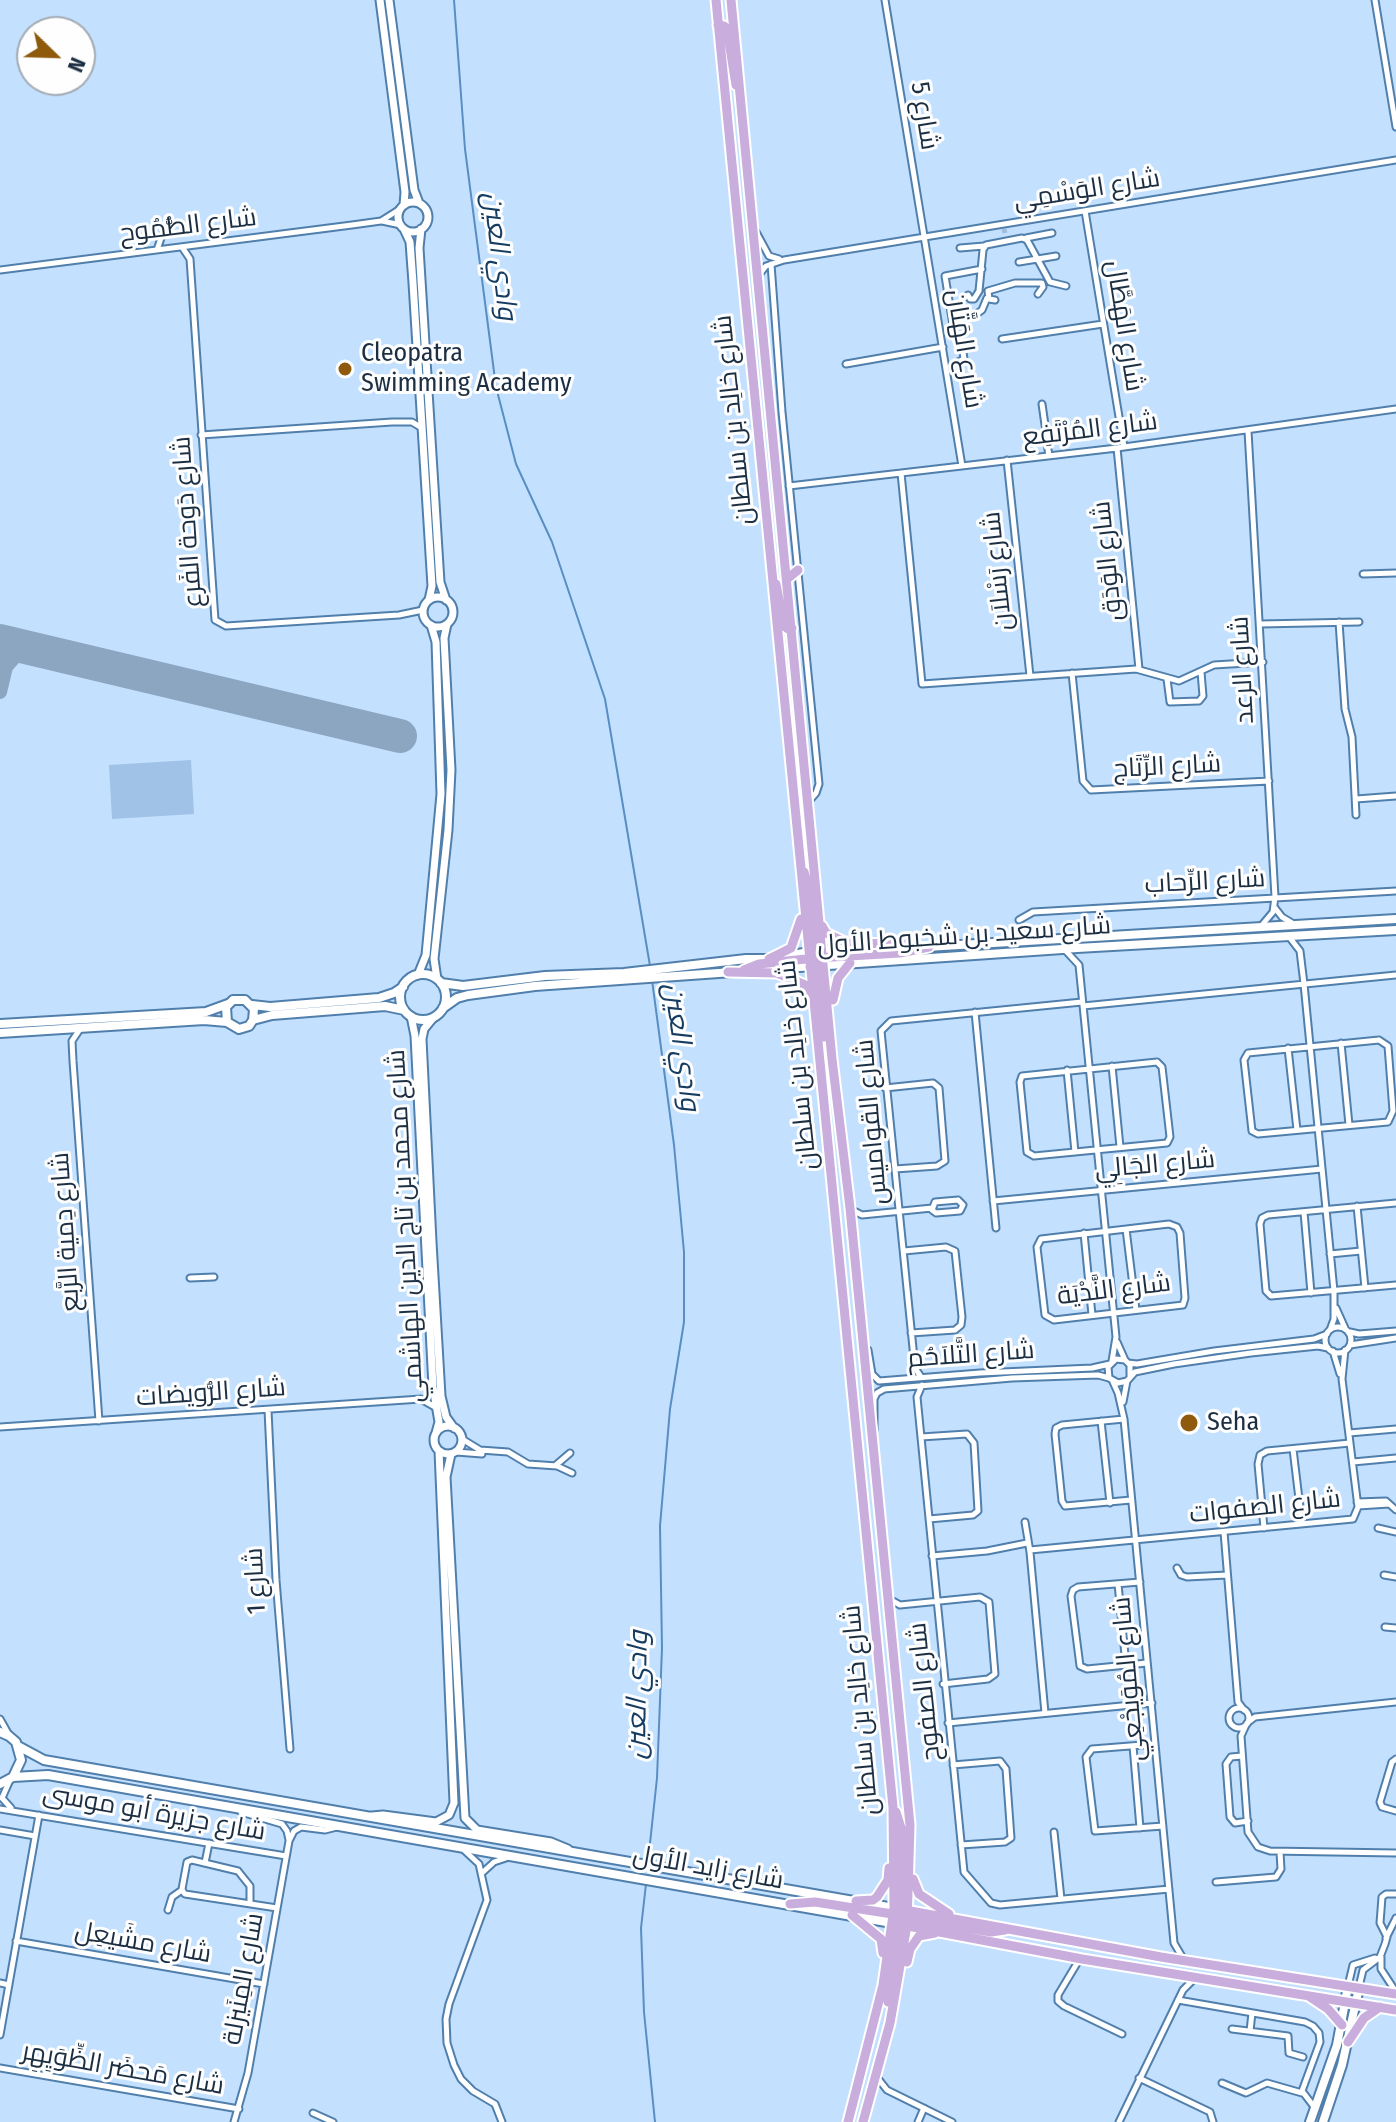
<!DOCTYPE html>
<html>
<head>
<meta charset="utf-8">
<style>
  body { margin:0 }
  #map { position:relative; width:1396px; height:2122px; overflow:hidden; background:#c3e1ff; font-family:"Fira Sans Condensed",sans-serif }
  canvas { display:block }
  .north { position:absolute; left:16px; top:16px; width:80px; height:80px; box-sizing:border-box; background:#fefefe; border:2px solid #a3abb3; border-radius:50%; rotate:113deg; font-size:22px; font-weight:700; line-height:32px; text-align:center; color:#1b2e42 }
  .north::after { content:''; display:block; margin:auto; width:28px; height:36px; background:#8f5a0c; clip-path:polygon(50% 0,100% 100%,50% 72%,0 100%) }
</style>
</head>
<body>
<div id="map">
<canvas width="1396" height="2122"></canvas>
<div class="north">N</div>
</div>
<script>
const ctx = document.querySelector('canvas').getContext('2d');
ctx.lineJoin = 'round';
function fillPath(path, color) {
  ctx.fillStyle = color;
  ctx.fill(path, 'evenodd');
}
function toPath(rows) {
  const path = new Path2D();
  for (const r of rows) {
    if (r.length === 3) {
      path.moveTo(r[0] + r[2], r[1]);
      path.arc(r[0], r[1], r[2], 0, 2 * Math.PI);
      continue;
    }
    path.moveTo(r[0], r[1]);
    for (let i = 2; i < r.length; i += 2) path.lineTo(r[i], r[i + 1]);
  }
  return path;
}
function stroke(path, color, width, dash) {
  ctx.strokeStyle = color;
  ctx.lineWidth = width;
  ctx.lineCap = dash ? 'butt' : 'round';
  ctx.setLineDash(dash || []);
  ctx.stroke(path);
}
function drawText(font, color, halo, rows, align = 'center') {
  ctx.font = font + ' "Fira Sans Condensed",Cairo,sans-serif';
  ctx.lineWidth = 6;
  ctx.setLineDash([]);
  ctx.textBaseline = 'middle';
  ctx.strokeStyle = halo;
  ctx.fillStyle = color;
  for (const [text, x, y, turn = 0] of rows) {
    ctx.save();
    ctx.translate(x, y);
    ctx.rotate((+turn || 0) * Math.PI / 180);
    ctx.textAlign = isNaN(turn) ? turn : align;
    if (halo) ctx.strokeText(text, 0, 0);
    ctx.fillText(text, 0, 0);
    ctx.restore();
  }
}
fillPath(toPath([
  [191,760,194,814,112,819,109,765]
]), '#9fc2e6');
stroke(toPath([
  [454,0,465,149,496,387,516,464,552,542,605,699,650,966],
  [648,1862,657,1778,662,1648,660,1526,670,1409,684,1322,684,1252,674,1145,652,980],
  [646,1884,641,1928,644,2012,655,2122]
]), '#598ec2', 2);
stroke(toPath([
  [0,647,6,667,19,652,34,649],
  [0,692,6,667]
]), '#8ca6c1', 14);
stroke(toPath([
  [0,641,400,736]
]), '#8ca6c1', 34);
stroke(toPath([
  [1004,229,1005,233]
]), '#a1bdd9', 5, [5, 2.5]);
const minor = toPath([
  [885,0,962,466],
  [1375,0,1396,127],
  [1085,211,1124,447],
  [382,221,401,225],
  [756,232,769,256,779,259],
  [1026,238,1052,233],
  [182,247,190,259,215,620,226,626,399,615,423,610],
  [960,248,984,246],
  [157,250,162,235],
  [1019,262,1056,256],
  [771,264,782,412,819,784,816,793,809,801],
  [0,270,352,225,381,221,400,209],
  [758,276,766,266,784,260,1396,160],
  [968,295,970,299,974,299,979,291,983,250,986,245,1022,238,1027,240,1050,282,1066,286],
  [995,300,989,299,988,291,1015,283,1042,283,1043,287,1038,294],
  [978,313,982,310,987,298],
  [954,331,945,276,982,269],
  [1002,339,1103,324],
  [958,362,964,359,962,345],
  [846,364,943,347],
  [1042,404,1047,439],
  [1248,431,1275,897,1273,912,1262,925],
  [201,435,392,422,412,422,422,428],
  [1047,443,1049,456],
  [1117,448,1139,669],
  [1007,460,1030,676],
  [901,473,922,684,1136,669,1179,681,1214,665,1263,662],
  [789,486,1117,448,1396,409],
  [1363,574,1396,573],
  [1339,622,1345,709,1352,737,1356,815],
  [1260,624,1359,622],
  [1072,673,1083,781,1091,790,1269,781],
  [1167,679,1170,702,1199,701,1203,696,1201,672],
  [1356,799,1396,796],
  [1275,908,1282,917,1292,923],
  [1019,920,1033,912,1396,891],
  [1290,938,1300,951,1304,984,1334,1291,1334,1319,1330,1330],
  [1065,950,1079,965,1116,1337,1112,1361],
  [1083,1006,1396,975],
  [975,1012,996,1228],
  [80,1029,72,1041,73,1061,99,1421],
  [1379,1040,1388,1046,1393,1111,1388,1122,1258,1134,1252,1131,1244,1060,1248,1053,1379,1040],
  [1341,1043,1349,1125],
  [1288,1048,1297,1130],
  [1157,1062,1162,1067,1170,1137,1167,1143,1034,1156,1027,1152,1020,1082,1022,1076,1157,1062],
  [1112,1066,1120,1147],
  [1067,1070,1075,1152],
  [885,1088,933,1083,939,1088,945,1161,937,1166,895,1169],
  [958,1200,963,1205,960,1211,936,1213,932,1210,935,1202,958,1200],
  [993,1201,1322,1169],
  [1396,1203,1268,1215,1262,1218,1260,1224,1266,1291,1271,1296,1396,1285],
  [1357,1206,1365,1288],
  [850,1209,862,1215,932,1208],
  [1304,1212,1311,1293],
  [1169,1224,1177,1227,1180,1233,1185,1298,1183,1305,1054,1320,1045,1315,1037,1247,1041,1239,1169,1224],
  [1126,1229,1136,1310],
  [1084,1233,1092,1315],
  [904,1251,946,1247,955,1251,962,1317,961,1325,955,1330,911,1333],
  [1330,1254,1361,1251],
  [190,1278,214,1277],
  [1336,1308,1345,1328],
  [1338,1340,13],
  [1350,1332,1359,1334,1396,1331],
  [1117,1342,1125,1360],
  [1350,1345,1396,1338],
  [868,1350,872,1374,879,1381,980,1373,1092,1368,1110,1364],
  [1333,1351,1340,1374],
  [1128,1363,1137,1364,1214,1351,1314,1339,1327,1334],
  [1130,1375,1130,1365,1125,1360,1116,1359,1108,1367,1109,1378,1118,1383,1127,1381,1135,1372,1174,1364,1251,1353,1318,1346,1328,1348],
  [921,1377,915,1368,881,1031,891,1021,1082,1002],
  [1113,1382,1118,1393,1124,1419,1174,1943,1184,1960],
  [922,1385,917,1397,964,1872,991,1903,1000,1905,1169,1889],
  [1123,1402,1127,1381],
  [268,1410,276,1580,290,1749],
  [1124,1419,1062,1425,1056,1428,1055,1434,1062,1501,1065,1506,1131,1500],
  [1101,1421,1110,1503],
  [0,1427,421,1399,435,1407],
  [874,1430,874,1399,877,1393,884,1389,1012,1378,1098,1375,1109,1378],
  [1349,1433,1396,1429],
  [921,1437,967,1434,974,1443,978,1511,973,1515,929,1519],
  [462,1439,480,1450,508,1452,528,1464,557,1466,572,1473],
  [1293,1449,1302,1524],
  [456,1452,482,1454],
  [1353,1462,1396,1458],
  [556,1465,570,1453],
  [1357,1502,1386,1501,1396,1510],
  [1358,1506,1389,1504],
  [1025,1522,1030,1552,1045,1713],
  [1264,1528,1258,1464,1260,1455,1267,1451,1350,1443],
  [1378,1528,1396,1532],
  [1224,1532,1238,1702,1244,1710],
  [1030,1550,1353,1519,1358,1507,1342,1379,1345,1350],
  [932,1556,987,1551,1027,1543],
  [1177,1568,1181,1575,1187,1577,1227,1575],
  [1384,1575,1396,1577],
  [1140,1582,1078,1587,1073,1590,1071,1596,1080,1666,1087,1669,1147,1663],
  [1118,1584,1126,1665],
  [889,1599,900,1605,980,1597,989,1602,995,1674,988,1679,943,1684],
  [1385,1627,1396,1628],
  [1239,1718,10],
  [0,1719,9,1735],
  [948,1723,1152,1703],
  [1247,1723,1255,1717,1396,1702],
  [1246,1725,1241,1736,1248,1832,1258,1847,1270,1851,1396,1853],
  [1155,1744,1092,1749,1086,1757,1095,1831,1163,1826],
  [1133,1746,1140,1828],
  [1242,1756,1231,1757,1226,1764,1230,1817,1235,1823,1248,1821],
  [1396,1759,1392,1762,1380,1802,1382,1807,1396,1811],
  [953,1765,1000,1761,1006,1769,1011,1838,1005,1842,961,1845],
  [10,1780,2,1798,11,1808],
  [0,1809,286,1856],
  [241,1812,282,1824,287,1831,289,1840],
  [0,1830,35,1836],
  [1054,1832,1061,1899],
  [465,1851,479,1864,487,1900,449,2004,446,2019,447,2043,454,2065,461,2079,473,2091,495,2104,502,2122],
  [205,1863,209,1843],
  [482,1873,494,1862,506,1858],
  [1216,1882,1276,1877,1281,1869,1280,1852],
  [250,1904,250,1886,238,1871,192,1860,187,1862,182,1889,184,1893,185,1894,277,1908],
  [168,1910,172,1897,182,1890],
  [1386,1938,1396,1918],
  [16,1941,264,1984],
  [1381,1957,1381,1969,1396,1992],
  [0,1983,9,1985],
  [1348,1986,1353,1965,1375,1958],
  [1359,1987,1363,1970,1380,1957,1385,1944,1387,1937,1380,1923,1382,1897,1386,1894,1396,1894],
  [1178,2000,1305,2022,1313,2026,1319,2033,1320,2042,1302,2091,1315,2108],
  [1064,2006,1058,2001,1058,1995,1079,1960],
  [1066,2007,1122,2034],
  [1232,2029,1288,2036,1289,2053,1303,2057],
  [1250,2031,1252,2013],
  [0,2035,39,1815],
  [0,2068,239,2109],
  [876,2076,887,2090,952,2122],
  [1139,2078,1210,2112,1213,2122],
  [1222,2083,1246,2093,1267,2083,1302,2093],
  [313,2113,333,2122],
  [234,2122,248,2073,289,1841,294,1831,301,1827,325,1830,337,1827],
  [918,2122,924,2108],
  [1119,2122,1183,1990,1195,1978]
]);
const tertiary = toPath([
  [380,0,405,192,404,205],
  [389,0,414,190,419,203],
  [413,217,15],
  [404,229,410,242,413,283,432,586,429,600],
  [421,229,419,248,440,582,446,600],
  [438,612,15],
  [418,975,426,955,441,794,436,642,431,625],
  [437,979,434,959,448,830,451,770,444,638,447,624],
  [411,1016,415,1036,433,1387,439,1422,436,1433],
  [433,1018,424,1029,422,1039,432,1242,441,1396,446,1417,454,1428],
  [448,1440,14],
  [451,1454,446,1477,465,1818,477,1830,551,1842,568,1849],
  [372,1816,383,1815,436,1822,449,1815,454,1803,439,1451]
]);
const secondary = toPath([
  [926,947,1396,919],
  [770,969,1077,948,1396,930],
  [423,997,23],
  [441,983,463,986,545,976,624,973,746,959,769,959,815,951,896,948],
  [252,1005,270,1007,379,998,394,993,403,987],
  [443,1008,457,998,468,995,535,986,733,972],
  [253,1020,254,1009,245,1000,233,1000,226,1007,227,1022,239,1029,249,1026,253,1020,272,1015,385,1006,404,1010],
  [0,1024,206,1012,228,1004],
  [0,1033,204,1020,227,1022],
  [0,1732,9,1736,16,1742,21,1760,13,1777,0,1784],
  [18,1746,44,1760,894,1908],
  [13,1777,48,1775,892,1923],
  [1310,2122,1337,2045,1348,1986],
  [1323,2122,1342,2065,1359,1988]
]);
const primary = toPath([
  [716,0,893,1807,894,1908,883,1985,848,2122],
  [731,0,832,1059,850,1208,910,1825,907,1925,890,2023,863,2122],
  [718,25,724,26,727,29,736,85],
  [787,579,798,570],
  [776,584,784,626,788,629,792,628],
  [804,872,808,885,818,959],
  [822,926,826,933,847,943,903,944,919,947],
  [815,957,824,1037],
  [769,959,791,948,801,919],
  [810,967,816,958,900,953,929,947],
  [744,970,759,964,815,958],
  [728,972,777,973,805,985,809,993],
  [833,1000,838,978,850,963],
  [896,1812,902,1831,901,1912],
  [913,1879,919,1894,949,1914],
  [856,1901,873,1900,877,1897,888,1880,889,1868],
  [790,1904,815,1902,899,1915],
  [894,1908,1161,1957,1396,1994],
  [852,1915,881,1939,883,1953],
  [902,1917,991,1932,1005,1930],
  [892,1923,1082,1959,1396,2010],
  [907,1962,910,1949,919,1936,935,1933],
  [1310,1997,1328,2009,1342,2025],
  [888,2002,899,1918],
  [1348,2042,1364,2018,1380,2007]
]);
stroke(minor, '#517fac', 9);
stroke(tertiary, '#517fac', 11);
stroke(secondary, '#517fac', 12);
stroke(primary, '#fff', 13);
stroke(minor, '#fff', 5);
stroke(tertiary, '#fff', 7);
stroke(secondary, '#fff', 8);
stroke(primary, '#c9aedd', 9);
for (const [x, y, r, color] of [
  [345,369,8,"#8f5a0c"],
  [1189,1423,10,"#8f5a0c"]
]) {
  const dot = new Path2D();
  dot.arc(x, y, r, 0, 2 * Math.PI);
  ctx.fillStyle = color;
  ctx.fill(dot);
  stroke(dot, '#fefefe', 3);
}
drawText('26px', '#1b2e42', '#fefefe', [
  ["شارع 5",924,116,81],
  ["شارع الوَسْمِي",1087,190,-9],
  ["شارع الطُّمُوح",188,226,-7],
  ["شارع الهَطَّال",1124,326,81],
  ["شارع الهَتَّان",964,349,81],
  ["شارع خالِد بن سلطان",734,420,-96],
  ["شارع المُرْتَفِع",1090,430,-7],
  ["شارع دَوحة الفَرع",188,522,-94],
  ["شارع الوَدَق",1108,561,-96],
  ["شارع رَسْلاَن",998,571,-96],
  ["شارع الرعد",1243,670,-93],
  ["شارع الرِّتَاج",1167,767,-3],
  ["شارع الرِّحاب",1205,882,-3],
  ["شارع سعيد بن شخبوط الأول",964,936,-4],
  ["شارع خالِد بن سلطان",798,1065,-96],
  ["شارع القواميس",872,1122,-95],
  ["شارع الجَالِي",1155,1165,-5],
  ["شارع محمد بن تاج الدين الهاشمي",406,1226,-93],
  ["شارع دِمية الرَّبع",66,1232,-94],
  ["شارع النَّدْيَة",1114,1290,-7],
  ["شارع التَّلاَحُم",971,1355,-4],
  ["شارع الرُّويضات",211,1393,-4],
  ["شارع الصفوات",1265,1507,-6],
  ["شارع 1",256,1581,-93],
  ["شارع المُوَيجْعِي",1129,1679,-95],
  ["شارع الصفوح",925,1692,-96],
  ["شارع خالِد بن سلطان",861,1710,-95],
  ["شارع جزيرة أبو موسى",154,1813,10],
  ["شارع زايد الأول",708,1868,10],
  ["شارع مشَيعِل",143,1943,10],
  ["شارع المِنَيزلة",244,1979,-80],
  ["شارع مَحضَر الظِّوَيِهِر",123,2069,10]
]);
drawText('26px', '#1b2e42', '#fefefe', [
  ["Cleopatra",361,354],
  ["Swimming Academy",361,384],
  ["Seha",1207,1423]
], 'left');
drawText('italic 28px', '#163d61', '#fefefe', [
  ["وادي العين",499,256,83],
  ["وادي العين",681,1047,82],
  ["وادي العين",638,1695,-89]
]);
</script>
</body>
</html>
